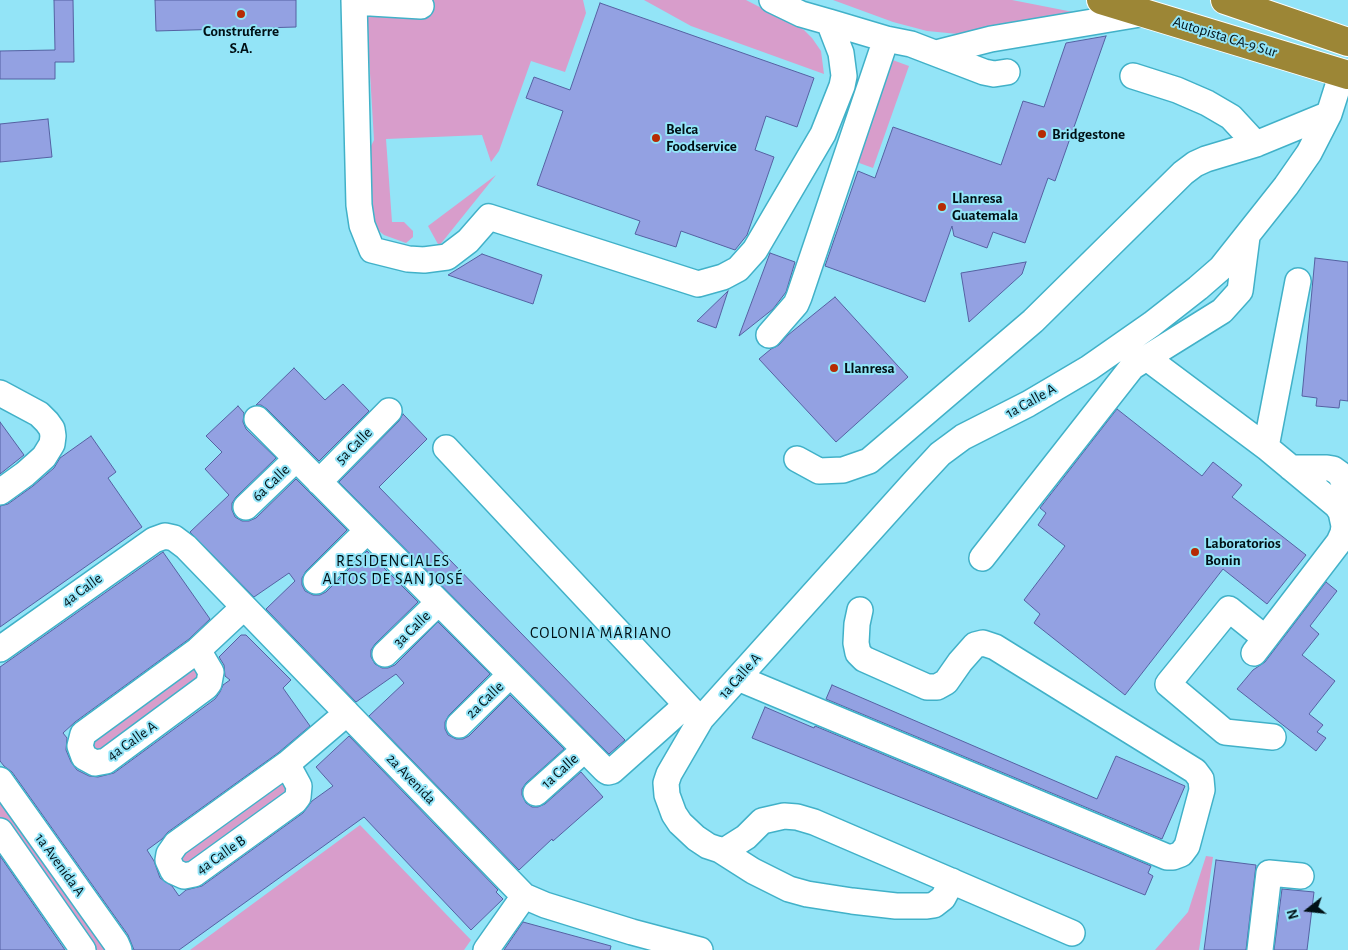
<!DOCTYPE html>
<html>
<head>
<meta charset="utf-8">
<style>
  body { margin:0 }
  #map { position:relative; width:1348px; height:950px; overflow:hidden; background:#93e4f7; font-family:"Alegreya Sans",sans-serif }
  canvas { display:block }
  .north { position:absolute; left:1283px; top:885px; width:50px; height:50px; -webkit-text-stroke:4px #93e4f7; paint-order:stroke; rotate:254deg; font-size:14px; font-weight:700; line-height:20px; text-align:center; color:#001015 }
  .north::after { content:''; display:block; margin:auto; width:18px; height:22px; background:#001015; clip-path:polygon(50% 0,100% 100%,50% 72%,0 100%) }
</style>
</head>
<body>
<div id="map">
<canvas width="1348" height="950"></canvas>
<div class="north">N</div>
</div>
<script>
const ctx = document.querySelector('canvas').getContext('2d');
ctx.lineJoin = 'round';
function fillPath(path, color) {
  ctx.fillStyle = color;
  ctx.fill(path, 'evenodd');
}
function toPath(rows) {
  const path = new Path2D();
  for (const r of rows) {
    path.moveTo(r[0], r[1]);
    for (let i = 2; i < r.length; i += 2) path.lineTo(r[i], r[i + 1]);
  }
  return path;
}
function stroke(path, color, width, dash) {
  ctx.strokeStyle = color;
  ctx.lineWidth = width;
  ctx.lineCap = dash ? 'butt' : 'round';
  ctx.setLineDash(dash || []);
  ctx.stroke(path);
}
function drawText(font, color, halo, rows, align = 'center') {
  ctx.font = font + ' "Alegreya Sans",sans-serif';
  ctx.lineWidth = 4;
  ctx.setLineDash([]);
  ctx.textBaseline = 'middle';
  ctx.strokeStyle = halo;
  ctx.fillStyle = color;
  for (const [text, x, y, turn = 0] of rows) {
    ctx.save();
    ctx.translate(x, y);
    ctx.rotate((+turn || 0) * Math.PI / 180);
    ctx.textAlign = isNaN(turn) ? turn : align;
    if (halo) ctx.strokeText(text, 0, 0);
    ctx.fillText(text, 0, 0);
    ctx.restore();
  }
}
fillPath(toPath([
  [367,0,583,0,586,13,565,72,531,61,499,151,491,162,482,135,386,139,392,222,404,222,413,231,413,237,406,243,384,235,379,231,373,221,370,148,374,140,368,40],
  [644,0,746,0,804,30,812,38,821,51,824,74,691,26],
  [833,0,1012,0,1073,12,972,33,958,34,927,31,893,22],
  [887,58,909,66,873,168,851,160],
  [496,175,439,246,428,226],
  [198,650,211,672,106,761,80,740],
  [287,764,299,786,194,874,169,854],
  [0,780,119,950,83,950,0,831],
  [360,825,471,940,464,950,190,950],
  [1206,856,1213,857,1199,950,1155,950,1188,912]
]), '#d89dcb');
const building = toPath([
  [54,0,73,0,74,62,55,62,55,79,0,79,0,51,55,50,54,0],
  [155,0,296,0,296,27,156,31,155,0],
  [600,3,814,78,797,127,766,116,755,150,774,157,747,235,735,250,681,231,676,247,635,234,640,221,537,185,563,111,526,98,534,77,570,90,600,3],
  [1106,36,1055,181,1048,178,1025,243,993,232,987,248,954,236,952,226,925,302,825,266,858,171,875,178,893,127,1001,165,1023,101,1044,107,1066,43,1106,36],
  [48,119,52,157,0,162,0,124,48,119],
  [770,253,795,262,786,292,773,309,739,336,770,253],
  [482,254,542,275,533,304,448,275,482,254],
  [1315,258,1348,262,1348,401,1340,400,1339,408,1316,406,1317,398,1302,396,1315,258],
  [1026,262,1022,274,969,322,961,273,1026,262],
  [728,291,716,328,697,321,728,291],
  [835,297,908,377,836,442,759,359,771,349,779,345,788,335,835,297],
  [294,368,325,400,343,384,369,411,319,461,267,409,261,405,256,405,294,368],
  [238,406,244,413,243,422,246,429,276,458,236,497,232,503,232,510,235,517,242,521,249,521,256,518,296,479,347,530,306,571,302,578,302,585,305,591,313,595,320,595,326,592,367,551,418,602,375,644,371,650,371,657,375,664,382,668,388,668,395,665,438,622,490,674,449,715,445,722,445,729,448,735,456,739,463,739,469,736,510,695,564,749,526,783,522,789,522,795,526,803,532,807,538,807,545,804,581,772,603,797,553,841,552,839,519,870,369,716,404,683,396,674,356,702,266,609,295,581,289,573,254,597,190,532,229,495,205,469,222,452,206,436,238,406],
  [1117,409,1202,476,1213,462,1242,485,1232,497,1306,555,1267,604,1223,569,1125,695,1034,623,1040,614,1024,600,1065,546,1038,525,1046,513,1040,508,1117,409],
  [403,414,427,439,379,487,625,740,609,754,339,482,399,421,403,414],
  [0,422,24,455,0,474,0,422],
  [91,436,116,472,108,478,142,527,0,627,0,506,8,504,33,486,54,468,60,458,91,436],
  [163,552,210,619,189,639,75,722,63,733,67,738,66,750,71,762,77,770,89,776,98,777,114,773,215,699,220,692,223,685,230,680,225,676,224,665,219,657,241,635,246,635,291,680,283,688,310,726,278,753,168,832,162,839,147,850,154,861,160,878,172,886,179,896,186,890,202,886,303,813,312,801,333,786,316,767,349,736,498,890,496,892,503,899,471,930,364,817,179,950,134,950,128,935,12,772,4,766,0,761,0,667,163,552],
  [1326,582,1337,591,1310,626,1319,634,1302,655,1335,681,1309,714,1323,725,1317,732,1326,738,1316,751,1237,689,1253,670,1265,662,1326,582],
  [832,685,1097,799,1116,756,1185,786,1162,839,826,699,832,685],
  [765,707,814,728,815,726,1151,866,1148,873,1153,876,1145,895,752,738,765,707],
  [0,856,65,950,0,950,0,856],
  [1216,860,1256,865,1246,950,1204,950,1216,860],
  [1282,889,1314,892,1307,950,1274,950,1282,889],
  [523,922,611,946,610,950,504,950,523,922]
]);
fillPath(building, '#93a1e2');
stroke(building, '#5561a2', 1);
const minor = toPath([
  [354,0,359,205,362,225,372,250,408,259,424,260,447,257,468,241,489,217,698,284,723,277,738,269,755,250,823,134,842,86,844,76,841,53,829,22,801,14,772,0],
  [354,2,421,6],
  [829,22,886,39,911,44,984,72,994,74,1007,72],
  [936,53,991,39,1146,13],
  [1133,76,1177,90,1207,103,1231,117,1256,144],
  [769,335,796,304,799,297,886,39],
  [1147,358,1266,447,1337,506,1341,512,1344,526,1343,533,1339,542,1254,653],
  [0,393,39,414,47,422,52,429,53,436,52,444,44,457,25,474,0,492],
  [257,419,605,770,608,772,612,771,686,705],
  [1266,447,1298,281],
  [446,448,697,716],
  [797,459,819,471,843,470,869,461,1033,321,1183,173,1195,164,1206,159,1256,144,1329,114],
  [1291,468,1327,468,1333,469,1340,474,1344,483,1343,493,1337,506],
  [319,482,389,411],
  [246,507,296,459],
  [982,558,1132,367,1222,311,1240,291,1247,237],
  [316,581,367,531],
  [1265,638,1229,609,1168,684,1225,732,1273,737],
  [0,649,154,540,165,536,174,538,186,547,524,896,545,905,632,932,700,950],
  [198,650,211,672,209,683,206,687,106,761,95,763,84,757,80,746,83,734,198,650,244,607],
  [385,654,438,603],
  [738,678,1167,857,1173,857,1181,854,1187,846,1202,790,1201,779,1195,771,995,647,983,643,975,645,960,662,946,682,937,687,927,687,864,659,858,653,856,643,857,624,860,610],
  [459,725,510,675],
  [287,764,299,786,298,797,295,801,194,874,184,876,173,871,168,860,169,854,176,844,287,764,347,713],
  [0,780,116,943,119,950],
  [536,793,584,750],
  [0,831,83,950],
  [720,850,753,871,789,889,807,894,852,901,896,906,927,906,934,905,943,898,952,881],
  [1072,933,814,822,797,817,784,816,762,821,746,837,727,849,720,850,708,846,696,838,680,823,674,814,667,795,666,783,669,774,701,719,915,481,940,454,963,437,1028,404,1089,368,1152,324,1198,288,1221,268,1286,186,1309,153,1329,114,1342,73],
  [486,950,524,896],
  [1260,950,1269,873,1301,876]
]);
const highway = toPath([
  [1101,0,1348,75],
  [1225,0,1348,42]
]);
stroke(minor, '#41b1c8', 28);
stroke(highway, '#fff', 30);
stroke(minor, '#fff', 25);
stroke(highway, '#9c8636', 28);
for (const [x, y, r, color] of [
  [241,14,5,"#b62b03"],
  [1042,134,5,"#b62b03"],
  [656,138,5,"#b62b03"],
  [942,207,5,"#b62b03"],
  [834,368,5,"#b62b03"],
  [1195,552,5,"#b62b03"]
]) {
  const dot = new Path2D();
  dot.arc(x, y, r, 0, 2 * Math.PI);
  ctx.fillStyle = color;
  ctx.fill(dot);
  stroke(dot, '#93e4f7', 2);
}
drawText('bold 15px', '#001015', '#93e4f7', [
  ["Construferre",241,31,"center"],
  ["S.A.",241,48,"center"],
  ["Belca",666,129],
  ["Foodservice",666,146],
  ["Bridgestone",1052,134],
  ["Llanresa",952,198],
  ["Guatemala",952,215],
  ["Llanresa",844,368],
  ["Laboratorios",1205,543],
  ["Bonin",1205,560]
], 'left');
drawText('15px', '#001015', '#93e4f7', [
  ["Autopista CA-9 Sur",1225,37,17],
  ["1a Calle A",1031,401,-29],
  ["5a Calle",354,446,-45],
  ["6a Calle",271,483,-44],
  ["4a Calle",82,590,-36],
  ["3a Calle",412,629,-44],
  ["1a Calle A",740,676,-48],
  ["2a Calle",485,700,-44],
  ["4a Calle A",132,741,-35],
  ["1a Calle",560,771,-42],
  ["2a Avenida",411,779,46],
  ["4a Calle B",221,855,-35],
  ["1a Avenida A",60,865,54]
]);
ctx.letterSpacing = '1px';
drawText('16px', '#001015', '#93e4f7', [
  ["RESIDENCIALES",393,561],
  ["ALTOS DE SAN JOSÉ",393,579],
  ["COLONIA MARIANO",601,633]
]);
ctx.letterSpacing = '0px';
</script>
</body>
</html>
